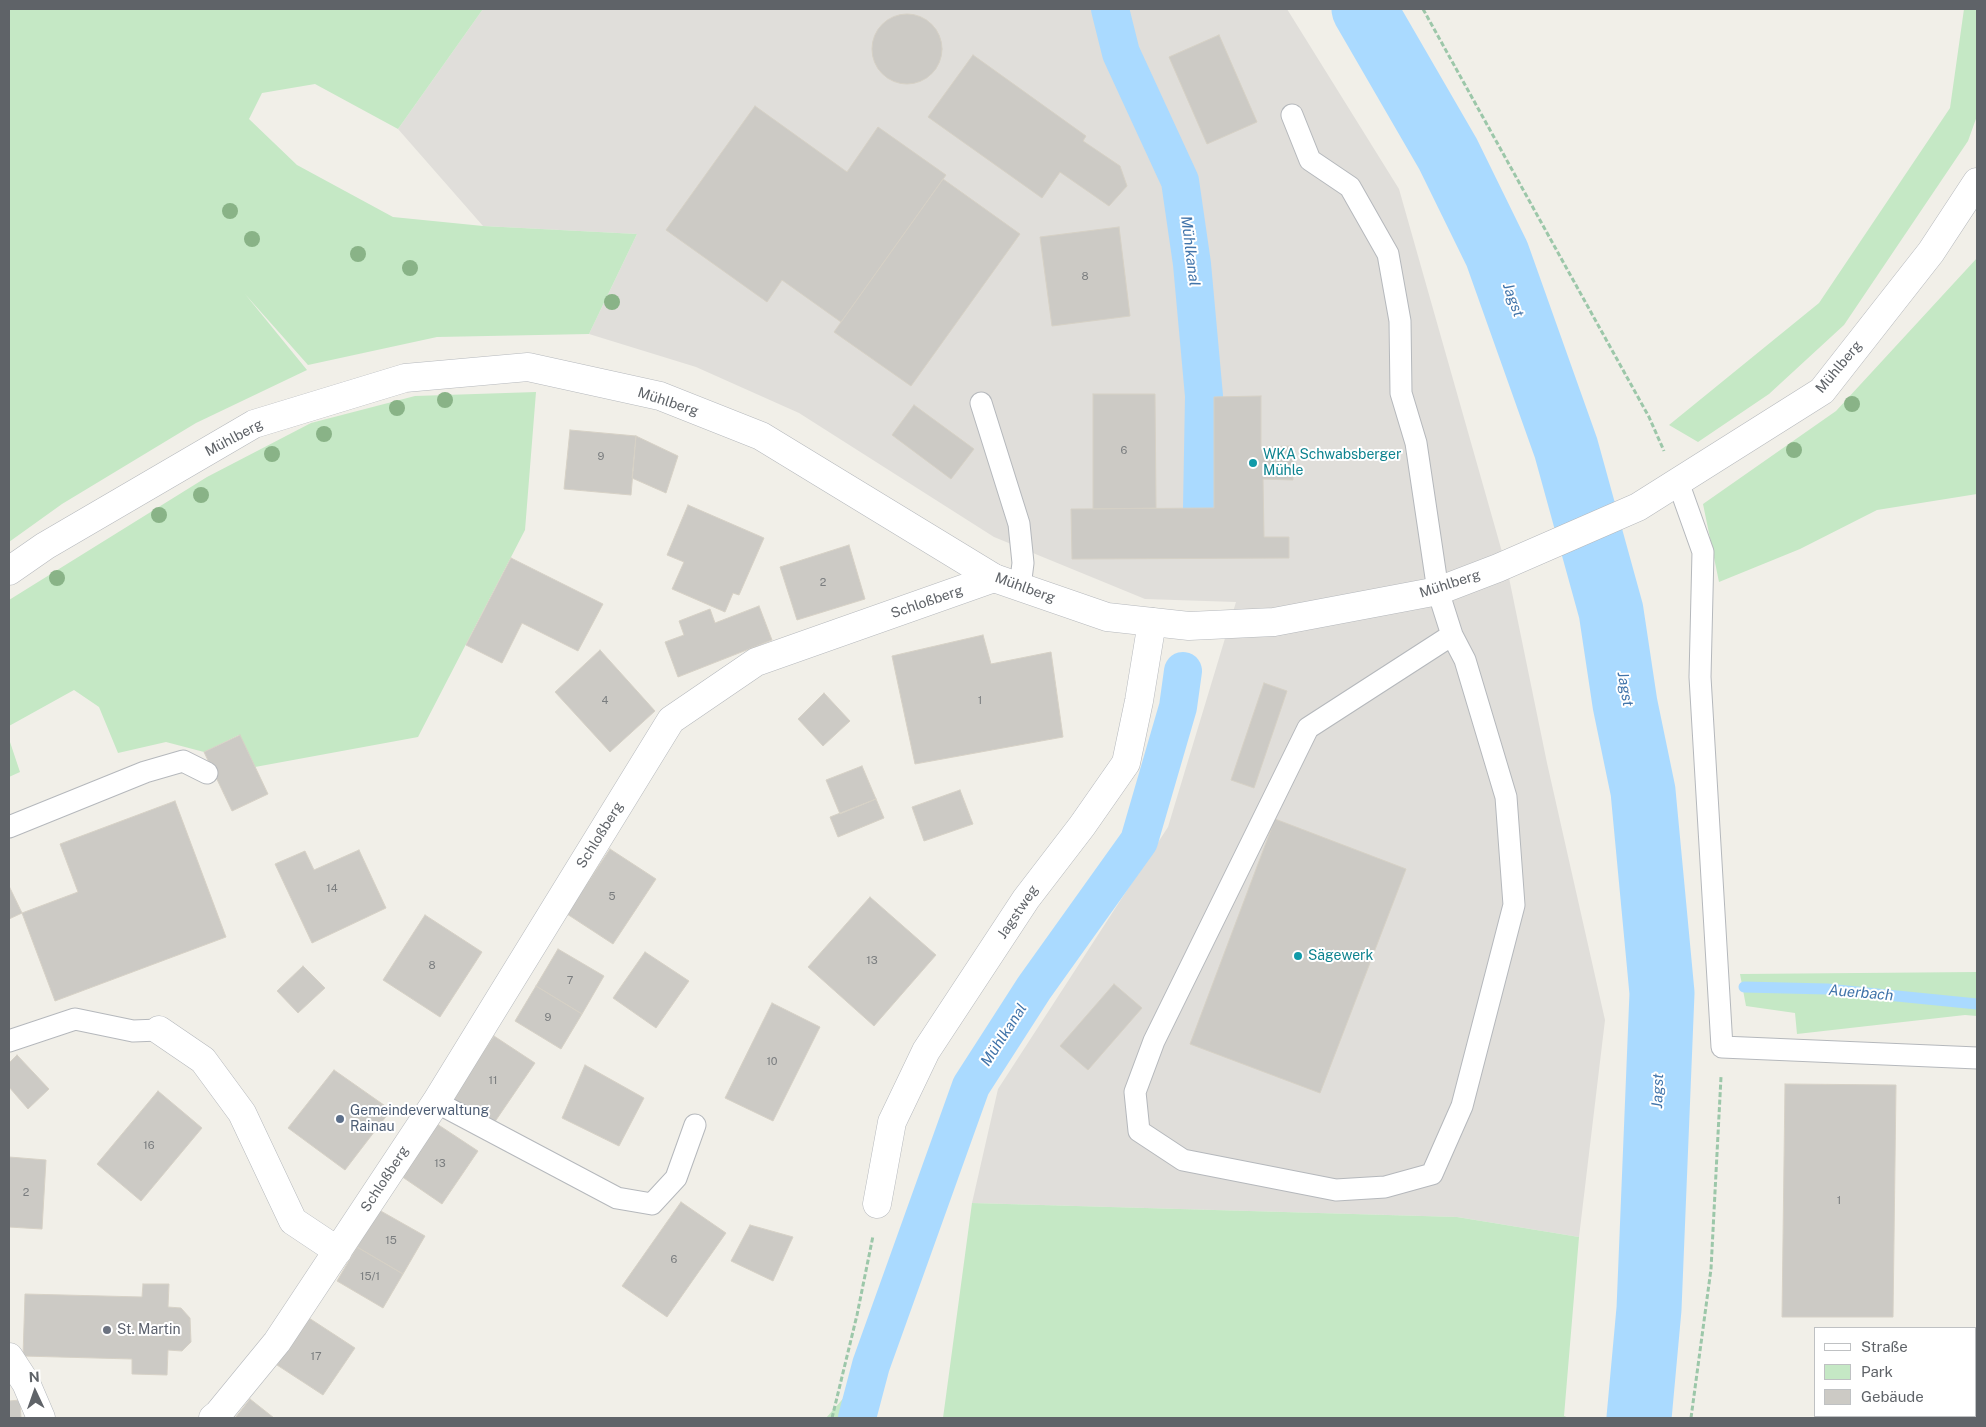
<!DOCTYPE html>
<html>
<head>
<meta charset="utf-8">
<style>
  body { margin:0 }
  #map { position:relative; width:1986px; height:1427px; overflow:hidden; background:#f1efe8; font-family:"Public Sans",sans-serif }
  canvas { display:block }
  .frame { position:absolute; inset:0; border:10px solid #5f6368; pointer-events:none }
  .legend { position:absolute; left:1814px; top:1327px; width:162px; height:90px; box-sizing:border-box; background:#fff; border:1px solid #bfc1c3; margin:0; padding:6px 9px; list-style:none; font-size:15px; color:#5f6368 }
  .legend li { display:flex; align-items:center; gap:10px; height:25px }
  .legend b { width:25px; border:1px solid #bfc1c3 }
  .north { position:absolute; left:10px; top:1367px; width:50px; height:50px; -webkit-text-stroke:4px #fff; paint-order:stroke; rotate:357deg; font-size:14px; font-weight:700; line-height:20px; text-align:center; color:#5f6368 }
  .north::after { content:''; display:block; margin:auto; width:18px; height:22px; background:#5f6368; clip-path:polygon(50% 0,100% 100%,50% 72%,0 100%) }
</style>
</head>
<body>
<div id="map">
<canvas width="1986" height="1427"></canvas>
<div class="frame"></div>
<ul class="legend">
<li><b style="height:6px;background:#fff"></b>Straße</li>
<li><b style="height:14px;background:#c5e8c5"></b>Park</li>
<li><b style="height:14px;background:#cccac5"></b>Gebäude</li>
</ul>
<div class="north">N</div>
</div>
<script>
const ctx = document.querySelector('canvas').getContext('2d');
ctx.lineJoin = 'round';
function fillPath(path, color) {
  ctx.fillStyle = color;
  ctx.fill(path, 'evenodd');
}
function toPath(rows) {
  const path = new Path2D();
  for (const r of rows) {
    if (r.length === 3) {
      path.moveTo(r[0] + r[2], r[1]);
      path.arc(r[0], r[1], r[2], 0, 2 * Math.PI);
      continue;
    }
    path.moveTo(r[0], r[1]);
    for (let i = 2; i < r.length; i += 2) path.lineTo(r[i], r[i + 1]);
  }
  return path;
}
function stroke(path, color, width, dash) {
  ctx.strokeStyle = color;
  ctx.lineWidth = width;
  ctx.lineCap = dash ? 'butt' : 'round';
  ctx.setLineDash(dash || []);
  ctx.stroke(path);
}
function drawText(font, color, halo, rows, align = 'center') {
  ctx.font = font + ' "Public Sans",sans-serif';
  ctx.lineWidth = 4;
  ctx.setLineDash([]);
  ctx.textBaseline = 'middle';
  ctx.strokeStyle = halo;
  ctx.fillStyle = color;
  for (const [text, x, y, turn = 0] of rows) {
    ctx.save();
    ctx.translate(x, y);
    ctx.rotate((+turn || 0) * Math.PI / 180);
    ctx.textAlign = isNaN(turn) ? turn : align;
    if (halo) ctx.strokeText(text, 0, 0);
    ctx.fillText(text, 0, 0);
    ctx.restore();
  }
}
fillPath(toPath([
  [483,9,1287,9,1399,189,1508,573,1547,763,1605,1020,1579,1237,1457,1217,972,1203,998,1089,1168,827,1236,602,1145,599,994,537,799,413,696,367,589,334,637,234,483,226,398,129]
]), '#e0deda');
fillPath(toPath([
  [9,9,483,9,398,129,315,84,262,93,249,119,297,165,393,217,483,226,637,234,589,334,437,337,308,365,245,294,307,370,196,423,62,504,9,542],
  [1964,9,1977,9,1977,116,1968,141,1844,325,1769,394,1698,442,1669,425,1819,303,1950,108],
  [1977,258,1977,494,1877,510,1800,549,1719,582,1703,504,1836,411],
  [536,392,525,530,418,737,255,767,239,735,204,752,166,742,118,753,99,707,74,690,9,726,9,600,207,477,311,423,415,396],
  [9,739,20,772,9,777],
  [1977,972,1977,1016,1965,1015,1797,1034,1795,1013,1746,1006,1740,974],
  [972,1203,1457,1217,1579,1237,1564,1416,1569,1418,943,1418],
  [848,1393,842,1418,826,1418]
]), '#c5e8c5');
stroke(toPath([
  [1744,987,1827,989,1977,1004]
]), '#aadaff', 11);
stroke(toPath([
  [1110,9,1121,53,1180,181,1192,264,1204,396,1202,508],
  [857,1418,871,1365,971,1086,1034,988,1139,841,1178,707,1183,671]
]), '#aadaff', 38);
stroke(toPath([
  [1364,9,1448,154,1497,254,1566,448,1611,611,1625,704,1643,791,1662,993,1649,1309,1639,1418]
]), '#aadaff', 65);
const building = toPath([
  [907,49,35],
  [1219,35,1257,122,1207,144,1169,57,1219,35],
  [973,55,1086,136,1083,141,1120,166,1127,186,1109,206,1060,172,1042,198,928,117,973,55],
  [755,106,847,172,878,127,946,175,841,322,782,280,767,302,666,230,755,106],
  [943,179,1020,234,911,386,834,332,943,179],
  [1119,227,1130,316,1052,326,1040,237,1119,227],
  [1093,394,1155,394,1156,508,1093,509,1093,394],
  [1261,396,1261,447,1293,446,1293,480,1263,479,1264,537,1289,537,1289,558,1072,559,1071,509,1214,508,1214,397,1261,396],
  [914,405,974,449,951,479,892,435,914,405],
  [570,430,636,436,631,495,564,489,570,430],
  [636,436,678,456,666,493,632,478,636,436],
  [688,505,764,538,739,595,733,593,725,612,672,589,684,562,667,555,688,505],
  [849,545,865,599,797,620,780,567,849,545],
  [511,558,603,604,578,651,522,623,502,663,466,645,511,558],
  [759,606,772,640,678,677,665,642,684,635,679,621,710,609,715,623,759,606],
  [983,635,991,664,1051,652,1063,737,915,764,892,656,983,635],
  [600,650,655,711,610,752,555,692,600,650],
  [1264,683,1287,691,1254,788,1231,780,1264,683],
  [824,693,850,721,823,746,798,719,824,693],
  [240,735,268,794,232,811,204,752,240,735],
  [862,766,876,799,840,814,826,780,862,766],
  [960,790,973,824,924,841,912,807,960,790],
  [876,799,884,818,838,837,830,817,876,799],
  [175,801,226,937,55,1001,22,913,78,892,60,844,175,801],
  [1275,819,1406,869,1320,1093,1190,1044,1275,819],
  [610,849,656,879,613,944,567,914,610,849],
  [359,850,386,908,312,943,275,864,305,851,314,870,359,850],
  [9,886,22,913,9,919,9,886],
  [870,897,936,955,874,1026,808,967,870,897],
  [425,915,482,952,440,1017,383,980,425,915],
  [558,949,604,976,582,1014,536,986,558,949],
  [645,952,689,981,656,1028,613,998,645,952],
  [303,966,325,988,298,1013,277,991,303,966],
  [1114,984,1142,1008,1088,1070,1060,1046,1114,984],
  [536,986,582,1014,561,1049,515,1021,536,986],
  [772,1003,820,1027,773,1121,725,1098,772,1003],
  [494,1036,535,1063,492,1126,451,1100,494,1036],
  [17,1055,49,1089,28,1109,9,1087,9,1063,17,1055],
  [585,1065,644,1098,619,1146,562,1118,585,1065],
  [334,1070,391,1110,345,1170,288,1128,334,1070],
  [1785,1084,1896,1085,1893,1317,1782,1317,1785,1084],
  [158,1091,202,1128,141,1201,97,1164,158,1091],
  [437,1124,478,1151,442,1204,401,1176,437,1124],
  [9,1157,46,1160,42,1229,9,1227,9,1157],
  [681,1202,726,1233,667,1317,622,1286,681,1202],
  [379,1210,425,1236,403,1274,357,1247,379,1210],
  [750,1225,793,1237,773,1281,731,1261,750,1225],
  [357,1247,403,1274,383,1308,337,1281,357,1247],
  [143,1284,169,1284,168,1307,181,1308,190,1318,191,1342,182,1351,168,1350,167,1375,132,1374,132,1359,23,1356,25,1294,142,1297,143,1284],
  [309,1318,355,1348,323,1395,277,1365,309,1318],
  [250,1399,274,1418,235,1418,250,1399],
  [20,1400,21,1418,9,1418,9,1401,20,1400]
]);
fillPath(building, '#cccac5');
stroke(building, '#d6d1c6', 1);
const service = toPath([
  [1292,115,1310,160,1350,187,1388,254,1400,321,1401,393,1416,443,1438,591,1452,635,1465,660,1506,797,1514,905,1462,1106,1432,1174,1385,1187,1336,1190,1183,1160,1139,1131,1135,1092,1154,1041,1308,728,1452,635],
  [981,403,1019,524,1023,563,1020,587],
  [1678,482,1703,552,1700,677,1722,1047,1977,1058],
  [9,827,145,772,183,761,207,773],
  [9,1041,75,1019,133,1031,159,1030],
  [436,1102,617,1198,652,1204,676,1178,695,1125]
]);
const minor = toPath([
  [159,1030,203,1060,242,1113,293,1221,338,1251],
  [877,1204,892,1122,926,1051,1026,899,1082,826,1126,763,1139,701,1152,622],
  [9,1357,26,1383,41,1418],
  [213,1418,218,1414,277,1342,436,1102,671,720,756,662,994,578]
]);
const tertiary = toPath([
  [9,571,45,546,254,424,405,378,528,367,660,396,761,436,994,578,1107,617,1189,626,1274,622,1438,591,1498,568,1638,507,1822,391,1931,252,1977,182]
]);
stroke(service, '#b5b8bc', 23);
stroke(minor, '#b5b8bc', 29);
stroke(tertiary, '#b5b8bc', 29);
stroke(toPath([
  [1423,9,1649,417,1664,451],
  [832,1418,857,1315,873,1236],
  [1691,1418,1711,1269,1721,1077]
]), '#9cc7a9', 3, [5, 2.5]);
stroke(service, '#fff', 21);
stroke(minor, '#fff', 28);
stroke(tertiary, '#fff', 28);
ctx.fillStyle = '#89b387';
for (const [x, y] of [
  [230,211],
  [252,239],
  [358,254],
  [410,268],
  [612,302],
  [445,400],
  [1852,404],
  [397,408],
  [324,434],
  [1794,450],
  [272,454],
  [201,495],
  [159,515],
  [57,578]
]) {
  ctx.beginPath();
  ctx.arc(x, y, 8, 0, 2 * Math.PI);
  ctx.fill();
}
for (const [x, y, r, color] of [
  [1253,463,5,"#0f9aa8"],
  [1298,956,5,"#0f9aa8"],
  [340,1119,5,"#5c6f8a"],
  [107,1330,5,"#6b7280"]
]) {
  const dot = new Path2D();
  dot.arc(x, y, r, 0, 2 * Math.PI);
  ctx.fillStyle = color;
  ctx.fill(dot);
  stroke(dot, '#fff', 2);
}
drawText('11px', '#7a7d7f', null, [
  ["8",1085,277],
  ["6",1124,451],
  ["9",601,457],
  ["2",823,583],
  ["4",605,701],
  ["1",980,701],
  ["14",332,889],
  ["5",612,897],
  ["13",872,961],
  ["8",432,966],
  ["7",570,981],
  ["9",548,1018],
  ["10",772,1062],
  ["11",493,1081],
  ["16",149,1146],
  ["13",440,1164],
  ["2",26,1193],
  ["1",1839,1201],
  ["15",391,1241],
  ["6",674,1260],
  ["15/1",370,1277],
  ["17",316,1357]
]);
drawText('14px', '#5f6368', '#fff', [
  ["Mühlberg",1839,367,-50],
  ["Mühlberg",668,402,18],
  ["Mühlberg",234,438,-28],
  ["Mühlberg",1450,584,-18],
  ["Mühlberg",1025,588,20],
  ["Schloßberg",927,602,-19],
  ["Schloßberg",600,835,-58],
  ["Jagstweg",1018,912,-56],
  ["Schloßberg",385,1179,-57]
]);
drawText('14px', '#0d838f', '#fff', [
  ["WKA Schwabsberger",1263,455],
  ["Mühle",1263,471],
  ["Sägewerk",1308,956]
], 'left');
drawText('14px', '#4e5e75', '#fff', [
  ["Gemeindeverwaltung",350,1111],
  ["Rainau",350,1127]
], 'left');
drawText('14px', '#5b616d', '#fff', [
  ["St. Martin",117,1330]
], 'left');
drawText('italic 15px', '#4174aa', '#fff', [
  ["Mühlkanal",1190,251,83],
  ["Jagst",1513,300,70],
  ["Jagst",1625,689,80],
  ["Auerbach",1861,993,5],
  ["Mühlkanal",1004,1035,-57],
  ["Jagst",1658,1091,-88]
]);
</script>
</body>
</html>
